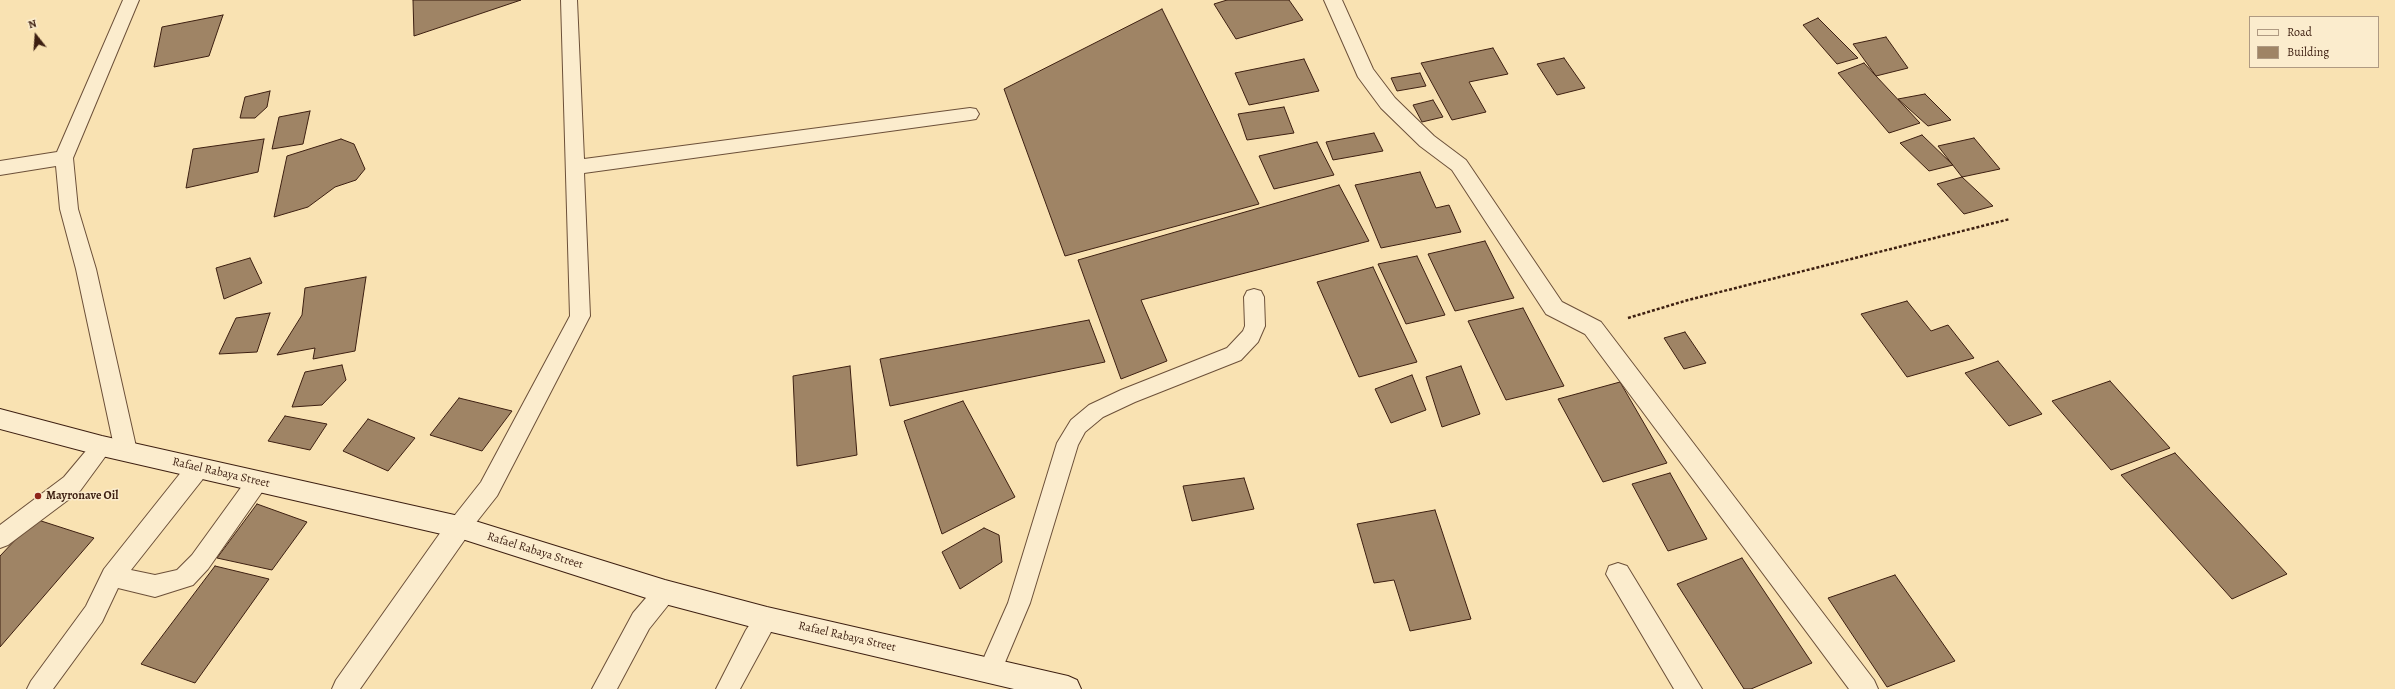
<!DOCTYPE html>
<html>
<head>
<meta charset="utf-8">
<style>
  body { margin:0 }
  #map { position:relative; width:2395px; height:689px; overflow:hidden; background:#f9e2b2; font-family:Alegreya,serif }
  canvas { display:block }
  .legend { position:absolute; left:2249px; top:16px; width:130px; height:52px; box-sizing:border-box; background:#fbeccd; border:1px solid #af9a82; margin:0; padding:5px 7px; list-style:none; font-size:12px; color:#3d1f11 }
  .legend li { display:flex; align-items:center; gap:8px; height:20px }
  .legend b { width:20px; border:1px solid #af9a82 }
  .north { position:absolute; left:16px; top:16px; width:40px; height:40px; -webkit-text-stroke:3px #fbeccd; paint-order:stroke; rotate:343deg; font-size:11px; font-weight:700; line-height:16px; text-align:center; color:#3d1f11 }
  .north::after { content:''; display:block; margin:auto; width:14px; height:18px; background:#3d1f11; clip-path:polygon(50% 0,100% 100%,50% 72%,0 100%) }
</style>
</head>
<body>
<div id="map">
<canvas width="2395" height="689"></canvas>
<ul class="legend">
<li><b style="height:5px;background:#fbeccd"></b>Road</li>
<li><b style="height:11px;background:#9f8465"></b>Building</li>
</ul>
<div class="north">N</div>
</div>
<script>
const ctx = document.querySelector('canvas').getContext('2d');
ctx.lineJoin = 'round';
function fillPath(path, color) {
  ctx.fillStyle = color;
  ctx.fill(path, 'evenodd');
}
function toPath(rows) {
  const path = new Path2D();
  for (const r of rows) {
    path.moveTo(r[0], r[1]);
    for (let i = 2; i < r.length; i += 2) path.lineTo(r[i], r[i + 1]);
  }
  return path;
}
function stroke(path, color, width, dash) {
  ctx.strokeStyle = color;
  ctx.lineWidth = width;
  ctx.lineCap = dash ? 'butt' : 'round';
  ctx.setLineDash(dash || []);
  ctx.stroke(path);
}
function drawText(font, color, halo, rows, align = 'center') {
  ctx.font = font + ' Alegreya,serif';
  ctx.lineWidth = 3;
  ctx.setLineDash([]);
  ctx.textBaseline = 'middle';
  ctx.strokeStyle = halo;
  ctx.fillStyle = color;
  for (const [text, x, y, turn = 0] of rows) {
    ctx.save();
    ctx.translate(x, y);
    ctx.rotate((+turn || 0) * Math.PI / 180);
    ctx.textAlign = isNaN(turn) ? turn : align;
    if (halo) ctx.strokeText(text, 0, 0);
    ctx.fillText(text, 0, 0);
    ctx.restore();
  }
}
const building = toPath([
  [413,0,521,0,414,36,413,0],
  [1227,0,1289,0,1303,20,1236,39,1214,4,1227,0],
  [1162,9,1259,204,1065,256,1004,89,1162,9],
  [223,15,209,56,154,67,162,27,223,15],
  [1818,18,1858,58,1837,64,1803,25,1818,18],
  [1886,37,1908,68,1876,76,1853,44,1886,37],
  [1493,48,1508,74,1469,82,1486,112,1452,120,1421,63,1493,48],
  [1564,58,1585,88,1557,95,1537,64,1564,58],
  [1304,59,1319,91,1249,105,1235,73,1304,59],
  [1864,63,1876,76,1920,123,1889,133,1838,73,1864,63],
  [1420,73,1426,86,1397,91,1391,78,1420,73],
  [270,91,267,107,255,118,240,118,245,97,270,91],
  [1925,94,1951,120,1928,126,1898,99,1925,94],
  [1433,100,1443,117,1422,122,1413,105,1433,100],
  [1284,107,1294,133,1247,140,1238,114,1284,107],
  [310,111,303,144,272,149,279,117,310,111],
  [1374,133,1383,151,1333,160,1326,142,1374,133],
  [1922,135,1953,165,1929,171,1900,143,1922,135],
  [1974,138,2000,169,1962,177,1938,146,1974,138],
  [264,139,258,172,186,188,193,149,264,139],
  [341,139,354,144,365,169,356,180,335,187,308,207,274,217,287,156,341,139],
  [1317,142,1334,175,1274,189,1259,156,1317,142],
  [1420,172,1436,208,1449,205,1461,232,1381,248,1355,185,1420,172],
  [1962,177,1993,206,1964,214,1937,184,1962,177],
  [1339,185,1369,241,1141,300,1167,361,1121,379,1078,260,1339,185],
  [1485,241,1514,298,1455,311,1428,254,1485,241],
  [1417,256,1445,315,1406,324,1378,264,1417,256],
  [250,258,262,283,224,299,216,268,250,258],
  [1373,267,1417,362,1359,377,1317,282,1373,267],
  [366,277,355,351,313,359,315,348,277,355,302,315,305,288,366,277],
  [1907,301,1931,331,1948,325,1974,358,1907,377,1861,314,1907,301],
  [1523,308,1564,386,1506,400,1468,321,1523,308],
  [270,313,257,352,219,354,236,318,270,313],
  [1089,320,1105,362,890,406,880,359,1089,320],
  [1685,332,1706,363,1684,369,1664,338,1685,332],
  [1998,361,2042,414,2009,426,1965,373,1998,361],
  [342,365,346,380,322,405,292,407,305,372,342,365],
  [850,366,857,455,797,466,793,376,850,366],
  [1461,366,1480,414,1442,427,1426,377,1461,366],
  [1412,375,1426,410,1391,423,1375,389,1412,375],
  [2110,381,2170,448,2111,470,2052,401,2110,381],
  [1620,382,1667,463,1603,482,1558,399,1620,382],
  [459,398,512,411,482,451,430,435,459,398],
  [963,401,1015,497,942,534,904,421,963,401],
  [285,416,327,424,310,450,268,441,285,416],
  [368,419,415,438,388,471,343,451,368,419],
  [2175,453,2287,574,2232,599,2121,475,2175,453],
  [1670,473,1707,539,1668,551,1632,484,1670,473],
  [1244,478,1254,509,1192,521,1183,486,1244,478],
  [257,504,307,522,272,570,217,558,257,504],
  [1435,510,1471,619,1410,631,1394,580,1374,583,1357,524,1435,510],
  [35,519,94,538,0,647,0,556,35,519],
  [984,528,999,535,1002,562,960,589,942,552,984,528],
  [1742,558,1812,663,1751,689,1744,689,1677,584,1742,558],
  [215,566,269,579,195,683,141,664,215,566],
  [1895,575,1955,661,1887,687,1828,598,1895,575]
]);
fillPath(building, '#9f8465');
stroke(building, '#3d1f11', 1);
const lane = toPath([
  [123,0,139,0,73,158,78,209,96,269,137,451,133,458,126,460,119,458,115,451,76,269,60,209,56,166,0,175,0,161,57,152,123,0],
  [561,0,577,0,584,159,970,108,976,109,979,114,976,119,970,120,584,173,590,316,497,496,467,534,459,537,451,534,448,527,451,520,481,482,570,316,561,0],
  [1254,289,1261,291,1264,297,1265,326,1258,342,1241,360,1135,402,1103,417,1085,432,1078,445,1030,603,998,679,990,682,982,679,978,671,1008,603,1057,443,1071,420,1089,405,1121,390,1227,348,1243,331,1245,326,1244,297,1247,291,1254,289],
  [102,437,109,440,113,446,80,491,8,545,0,548,0,525,64,477,95,440,102,437],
  [198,459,206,461,209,468,206,475,131,570,155,575,177,570,192,555,250,475,258,472,266,475,269,482,208,569,193,585,155,597,118,588,102,622,53,689,27,689,31,681,86,606,104,569,190,461,198,459],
  [665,581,673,585,676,592,673,599,649,629,617,689,592,689,633,613,657,585,665,581],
  [767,608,775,611,778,619,740,689,716,689,746,630,759,611,767,608]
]);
const street = toPath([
  [1324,0,1342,0,1373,69,1395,98,1434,136,1466,160,1562,302,1601,322,1874,680,1878,689,1849,689,1585,334,1546,314,1452,170,1420,146,1381,108,1358,77,1324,0],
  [459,516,468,519,471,527,468,535,360,689,332,689,336,680,450,519,459,516],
  [1618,563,1627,566,1702,689,1674,689,1606,574,1609,566,1618,563]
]);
const secondary = toPath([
  [0,409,102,436,459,516,665,580,767,607,1068,676,1077,680,1081,689,1014,689,767,631,665,604,459,538,102,456,0,429,0,409]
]);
stroke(lane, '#6c5039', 2);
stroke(street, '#6c5039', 2);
stroke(secondary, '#3d1f11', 2);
stroke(toPath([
  [1628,318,1688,300,2010,219]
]), '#3d1f11', 2.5, [3, 2]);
fillPath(lane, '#fbeccd');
fillPath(street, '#fbeccd');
fillPath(secondary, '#fbeccd');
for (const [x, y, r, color] of [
  [38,496,4,"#8f2418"]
]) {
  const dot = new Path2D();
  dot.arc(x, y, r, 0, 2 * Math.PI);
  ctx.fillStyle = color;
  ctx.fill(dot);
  stroke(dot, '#fbeccd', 1.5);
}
drawText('12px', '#3d1f11', '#fbeccd', [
  ["Rafael Rabaya Street",221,473,13],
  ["Rafael Rabaya Street",535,551,17],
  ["Rafael Rabaya Street",847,637,13]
]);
drawText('bold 12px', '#3d1f11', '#fbeccd', [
  ["Mayronave Oil",46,496]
], 'left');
</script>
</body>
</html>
